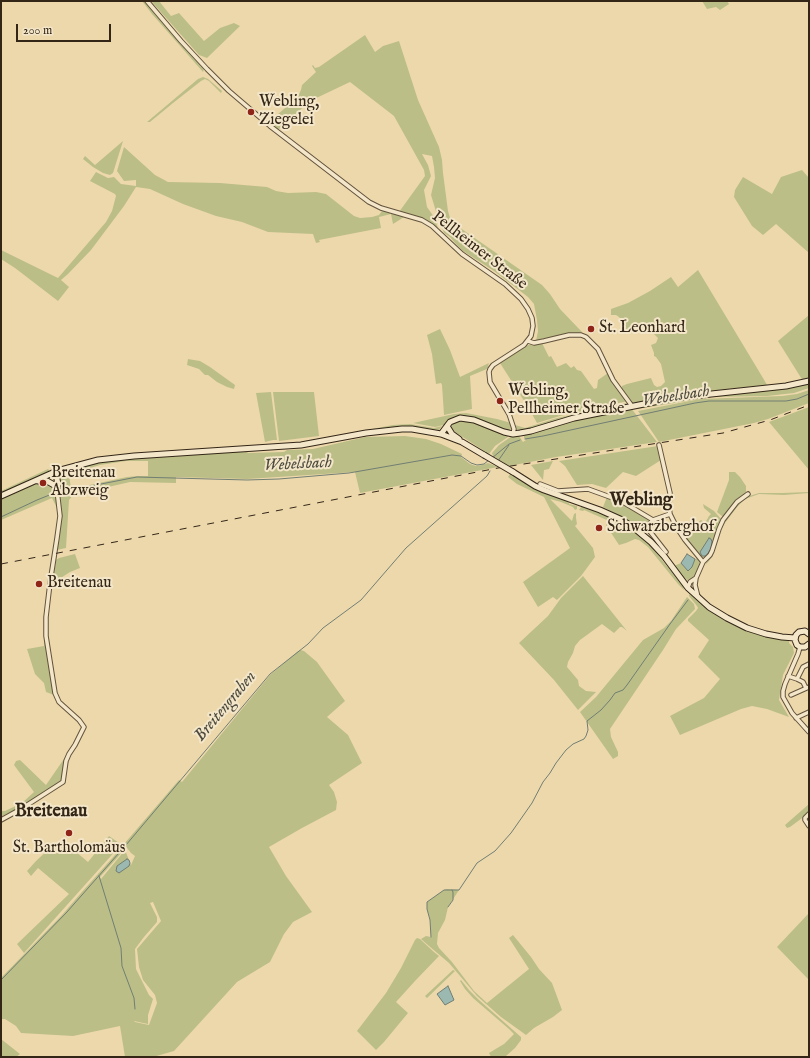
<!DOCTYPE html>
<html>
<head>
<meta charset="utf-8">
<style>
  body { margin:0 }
  #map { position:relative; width:810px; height:1058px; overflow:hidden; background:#edd8ac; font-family:"IM FELL English",serif }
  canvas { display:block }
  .frame { position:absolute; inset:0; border:2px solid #332617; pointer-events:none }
  .scale { position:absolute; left:16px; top:24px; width:95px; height:18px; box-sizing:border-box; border:2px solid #332617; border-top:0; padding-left:5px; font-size:12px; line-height:14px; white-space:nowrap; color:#332617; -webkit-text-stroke:3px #f3e6c9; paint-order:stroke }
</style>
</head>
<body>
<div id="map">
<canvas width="810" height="1058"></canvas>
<div class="frame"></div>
<div class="scale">200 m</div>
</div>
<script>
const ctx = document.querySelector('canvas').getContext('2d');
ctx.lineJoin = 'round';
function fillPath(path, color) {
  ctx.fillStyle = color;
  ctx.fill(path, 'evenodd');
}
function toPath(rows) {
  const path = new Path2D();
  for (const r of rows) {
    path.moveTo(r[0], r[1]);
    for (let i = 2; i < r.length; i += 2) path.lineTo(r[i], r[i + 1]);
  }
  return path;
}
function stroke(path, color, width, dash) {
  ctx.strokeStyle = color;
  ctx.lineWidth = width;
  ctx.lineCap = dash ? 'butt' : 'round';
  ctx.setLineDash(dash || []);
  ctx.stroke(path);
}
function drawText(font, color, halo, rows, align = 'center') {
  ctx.font = font + ' "IM FELL English",serif';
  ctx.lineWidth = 4;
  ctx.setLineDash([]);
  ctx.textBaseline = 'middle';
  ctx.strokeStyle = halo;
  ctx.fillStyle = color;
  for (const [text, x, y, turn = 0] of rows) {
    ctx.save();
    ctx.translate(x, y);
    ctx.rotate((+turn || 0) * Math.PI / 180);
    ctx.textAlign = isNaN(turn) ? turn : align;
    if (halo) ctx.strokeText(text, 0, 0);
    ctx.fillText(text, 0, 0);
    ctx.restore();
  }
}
fillPath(toPath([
  [142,1,145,1,204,69,203,72,152,14],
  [151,1,159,1,171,16,179,13,204,41,220,28,234,23,240,26,207,58,199,55],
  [702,1,727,1,729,4,720,10,716,7,707,9],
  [365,35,375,52,383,46,399,41,418,100,439,147,442,160,443,173,448,211,450,218,456,225,542,285,550,294,560,309,582,332,581,333,565,334,536,341,538,331,537,320,534,304,528,297,494,271,463,251,455,243,450,237,444,233,438,218,431,195,435,178,434,167,432,156,422,154,428,165,431,176,424,190,427,207,434,217,438,228,427,221,399,212,425,176,424,170,394,116,350,82,310,101,278,130,271,124,270,122,271,120,291,103,295,102,301,90,302,85,316,72,312,66,313,65,315,68,319,67],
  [203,77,208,79,222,91,221,93,209,81,205,79,201,81,173,103,150,122,147,122,198,79],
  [123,141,113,173,110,175,103,173,93,167,83,159,85,156,95,165],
  [124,147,155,175,168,182,220,183,267,187,276,191,288,193,316,192,326,194,354,216,360,218,372,217,379,215,382,211,404,217,393,224,391,214,379,217,381,228,319,240,320,242,316,243,313,234,268,232,242,222,216,216,183,204,150,189,136,187,124,206,91,250,68,274,61,280,69,287,58,301,15,268,1,259,1,250,58,278,106,222,112,211,116,196,115,194,90,181,96,172,108,178,114,177,121,184,136,186,136,180,124,181,117,171],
  [802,170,809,178,809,253,776,224,763,235,752,226,734,197,735,190,743,177,772,194,781,177],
  [698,270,763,378,767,385,699,392,632,403,622,389,622,386,627,384,651,378,654,385,657,387,661,386,665,382,661,364,656,357,654,356,654,353,651,345,656,343,658,338,652,332,647,325,634,329,632,333,623,328,623,324,619,317,616,315,611,315,611,309,628,303,650,291,671,277,678,287],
  [809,315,809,379,803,381,778,341],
  [440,329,450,350,460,377,489,363,487,369,470,376,472,409,444,415,442,385,441,383,436,384,432,354,427,335],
  [542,343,549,357,551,356,557,367,566,363,571,368,574,366,577,370,581,371,594,389,597,388,598,380,608,373,628,401,560,416,537,423,528,407,500,363,528,345],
  [188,359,200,361,210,367,235,385,234,389,227,387,217,382,208,375,205,375,199,369,187,365],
  [809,383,809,388,794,393,767,396,712,397,637,409,639,407,663,402],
  [809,390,809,403,768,419,754,423,659,442,638,411,700,399,782,396,797,394],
  [271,392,277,440,273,440,265,442,256,393],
  [273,392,314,392,319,436,279,441],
  [627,403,625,406,564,418,529,430,519,431,517,429,515,425,525,428,557,418],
  [809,407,809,470,769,422],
  [631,408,657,442,556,457,509,466,493,456,492,453,499,445,512,436,519,436,523,442,526,440,524,438,524,435,578,419],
  [466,413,497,419,511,423,512,427,511,429,508,430,503,429,461,416,454,417,448,420,444,425,435,427,413,423,454,414],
  [461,420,470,421,506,434,508,435,508,437,495,446,489,454,455,432,451,427,453,424,456,421],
  [410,424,434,428,442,426,439,430,415,427,390,427,330,437,393,425],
  [405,436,426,439,441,444,462,454,461,457,470,464,476,466,482,465,488,463,498,467,360,493,355,472,247,479,176,477,176,483,130,482,73,495,69,500,66,548,57,550,60,526,61,507,59,476,62,473,68,471,100,462,118,459,164,456,168,457,246,451,248,453,284,452,287,450,313,449,365,437],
  [126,461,148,461,148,476,138,476,127,477,71,489,69,474,100,465],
  [658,446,661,460,636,476,623,472,606,488,592,484,577,485,565,466,559,461],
  [553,461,549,469,544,470,543,480,531,465],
  [48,469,49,470,49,472,1,494,1,491],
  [729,472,735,472,740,477,746,486,746,492,736,501,723,517,717,512,729,480],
  [510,474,544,493,560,498,569,503,569,504,577,506,577,509,575,510,573,507,561,502,550,499,572,521,574,514,576,513,576,518,577,524,575,526,593,548,595,557,581,576,557,600,553,597,538,607,523,582,570,548,544,497,517,484,508,477],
  [42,482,50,484,54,491,57,501,57,508,52,498,1,520,1,498,33,484],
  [809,492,809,493,784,495,759,494,745,499,737,507,725,523,719,534,712,557,705,566,712,554,717,537,726,518,739,503,746,497,759,493,782,493],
  [607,497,631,508,649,519,645,529,603,507],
  [703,504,714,511,722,520,712,542,711,539,702,556,706,556,705,558,700,555,698,552,691,545,682,534,701,520,705,523,709,516,711,514,704,508],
  [583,506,618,520,633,529,645,539,683,586,684,590,678,584,648,547,639,540,635,539,626,543,619,545,606,525,609,521,584,510,583,511,579,510,581,507],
  [75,554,80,568,70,572,53,583,56,560,59,558],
  [698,558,700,562,698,570,694,577,691,579,687,580,683,577,674,566,681,563,688,571,692,567,695,559],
  [583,576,627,631,622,627,620,627,614,633,602,624,580,640,575,646,573,653,568,662,567,667,578,680,579,686,586,691,596,692,578,710,554,680,519,643,548,616,561,598],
  [689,594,708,609,718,616,736,626,755,634,789,641,789,643,793,647,794,653,783,675,779,700,789,717,767,709,752,706,741,709,680,735,670,716,704,698,720,679,698,657,709,640,688,621,688,619,696,611,698,608,697,606,689,596],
  [687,597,694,604,695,609,676,629,663,650,610,729,611,737,618,752,618,756,613,759,580,712,596,697,643,640,664,628,671,621],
  [44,631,45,632,54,695,46,692,44,683,35,674,27,649,44,646],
  [300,650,304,651,317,662,345,701,327,717,348,735,362,763,329,785,334,792,337,802,336,810,302,828,269,847,286,876,312,912,293,922,284,934,270,962,237,982,174,1051,153,1057,125,1057,120,1026,73,1036,21,1033,16,1026,5,1019,1,1019,1,978,62,915,81,893,123,846,125,849,100,877,101,879,125,850,129,860,127,859,129,866,130,863,131,865,135,856,131,853,124,844,179,780,182,782,270,675,297,652],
  [153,902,161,921,137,949,139,967,143,980,155,995,157,1003,149,1025,135,1022,134,1021,148,1024,148,1015,153,999,149,995,136,969,135,949,144,937,157,922,157,917,150,903],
  [68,753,62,781,25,805,1,817,1,811,5,811,22,803,34,792,14,765,16,761,20,760,46,785],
  [809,804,809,813,790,827,787,828,785,825],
  [109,836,119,843,118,848,24,953,17,944,69,894,38,868,31,876,27,871,36,861,51,847,63,841,88,862],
  [447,889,459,890,448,907,445,920,438,933,437,944,439,948,452,962,474,991,487,1003,529,969,509,938,513,935,531,957,539,969,552,983,562,1010,553,1017,534,1028,526,1035,501,1017,477,996,449,963,429,946,421,939,426,936,431,937,430,919,427,909,427,902,444,890],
  [809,913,809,980,777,947],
  [417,938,420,939,434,952,439,956,415,981,396,1002,408,1013,384,1042,376,1050,357,1031,386,993,401,968,415,940],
  [453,970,455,971,427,998,425,996],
  [461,980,469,990,479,1000,521,1037,521,1040,515,1048,506,1056,491,1057,489,1053,504,1044,514,1034,509,1029,473,998,465,989,460,981],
  [1,1039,20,1054,16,1057,1,1057]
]), '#bcbe87');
const water = toPath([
  [709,538,711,539,712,542,711,549,706,556,702,556,700,552,709,538],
  [687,554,695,559,692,567,688,571,681,563,687,554],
  [127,859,129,860,130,863,129,866,119,873,116,871,117,866,127,859],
  [448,986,454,1000,445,1005,437,994,448,986]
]);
fillPath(water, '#9bb8b1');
stroke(water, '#717e73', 1);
stroke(toPath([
  [525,439,543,436,695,403,709,401,786,401,797,399,809,394],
  [492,458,509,444,520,440],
  [498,461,509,445],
  [65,491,137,477,247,480,279,479,349,473,452,455,461,456,471,463,477,465,484,464,489,460],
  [1,517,37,500,52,494],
  [99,876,121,948,122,966,134,998,135,1009],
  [448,907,453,900,453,892,452,890],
  [431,937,430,920,427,909,427,902,444,890,459,890,477,863,495,851,511,833,532,803,543,782,550,773,556,763,566,750,573,744,584,739,586,736,588,730,587,721,601,710,610,700,615,693,623,690,627,685,670,624,688,600],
  [1,980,67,912,126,845,270,674,308,644,323,628,361,600,406,548,487,476,490,471]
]), '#717e73', 1);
const street = toPath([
  [147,1,181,41,207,69,229,91,270,126,369,202,381,208,422,220,432,226,462,254,505,284,521,299,528,309,532,318,533,326,531,336,524,345,493,365,490,369,489,372,490,382,509,414,514,429,513,434],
  [528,341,534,343,544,341,569,335,581,335,586,337,598,349,613,380,632,406],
  [659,445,670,493,669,506,670,514,677,528,685,540,703,562],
  [540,484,558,491,588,489,621,501,653,520],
  [666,552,648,529,647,527,653,520,670,514],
  [688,588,690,582,696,578],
  [698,597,695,585,696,578,703,562,710,555,712,551,719,529,723,520,737,502,748,494],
  [800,647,798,654,785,684,783,691,783,697,792,713,809,732],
  [788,676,797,679,803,667,809,664],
  [797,679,803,682,806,688],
  [791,695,809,687],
  [796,718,809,712],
  [809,814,805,818,805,820,809,826],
  [1,820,21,809,63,782,66,761,69,754,75,745,84,727,79,720,59,702,55,693,46,636,46,617,50,583,57,538,60,516,57,490]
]);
const secondary = toPath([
  [447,426,452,434,459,439],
  [441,434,450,422,460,418,474,420,504,432,513,434,520,433,531,431,574,418,674,398,786,386,809,381],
  [55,472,57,479,58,485,57,490],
  [513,472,535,486,544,490,600,510,620,519,633,527,651,542,664,556,688,588,698,597,709,607,727,618,747,628,766,634,782,637,795,638],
  [38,481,47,481,54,485],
  [1,496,57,471,98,460,134,456,301,445,366,433,402,429,412,429,441,434,462,442,484,455],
  [809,634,805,631,799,632,796,635,795,640,797,645,800,647,805,647,809,644]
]);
stroke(street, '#62523c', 5.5);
stroke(secondary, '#332617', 7);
stroke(street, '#f3e6c9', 3.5);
stroke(secondary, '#f3e6c9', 5);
stroke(toPath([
  [1,564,498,468,723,433,770,420,809,405]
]), '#332617', 1, [7, 7]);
const secondaryBridge = toPath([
  [484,455,513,472]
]);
stroke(secondaryBridge, '#332617', 7, []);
stroke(secondaryBridge, '#f3e6c9', 5);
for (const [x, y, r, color] of [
  [251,112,4,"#8f2418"],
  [591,329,4,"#8f2418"],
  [500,401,4,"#8f2418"],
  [43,483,4,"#8f2418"],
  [599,528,4,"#8f2418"],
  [39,584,4,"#8f2418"],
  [69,833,4,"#8f2418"]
]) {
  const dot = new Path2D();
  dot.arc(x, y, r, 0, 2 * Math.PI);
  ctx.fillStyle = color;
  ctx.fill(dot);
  stroke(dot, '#f3e6c9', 1.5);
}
drawText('16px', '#332617', '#f3e6c9', [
  ["Webling,",259,103],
  ["Ziegelei",259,121],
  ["St. Leonhard",599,329],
  ["Webling,",508,392],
  ["Pellheimer Straße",508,410],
  ["Breitenau",51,474],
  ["Abzweig",51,492],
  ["Schwarzberghof",607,528],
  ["Breitenau",47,584],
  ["St. Bartholomäus",69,849,"center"]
], 'left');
drawText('16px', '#332617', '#f3e6c9', [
  ["Pellheimer Straße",479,251,38]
]);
drawText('italic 17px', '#4d4a3e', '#f3e6c9', [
  ["Webelsbach",676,397,-9],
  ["Webelsbach",298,465,-3],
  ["Breitengraben",226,707,-50]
]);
drawText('bold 18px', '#332617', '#f3e6c9', [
  ["Webling",641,501],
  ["Breitenau",51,812]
]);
</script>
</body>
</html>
